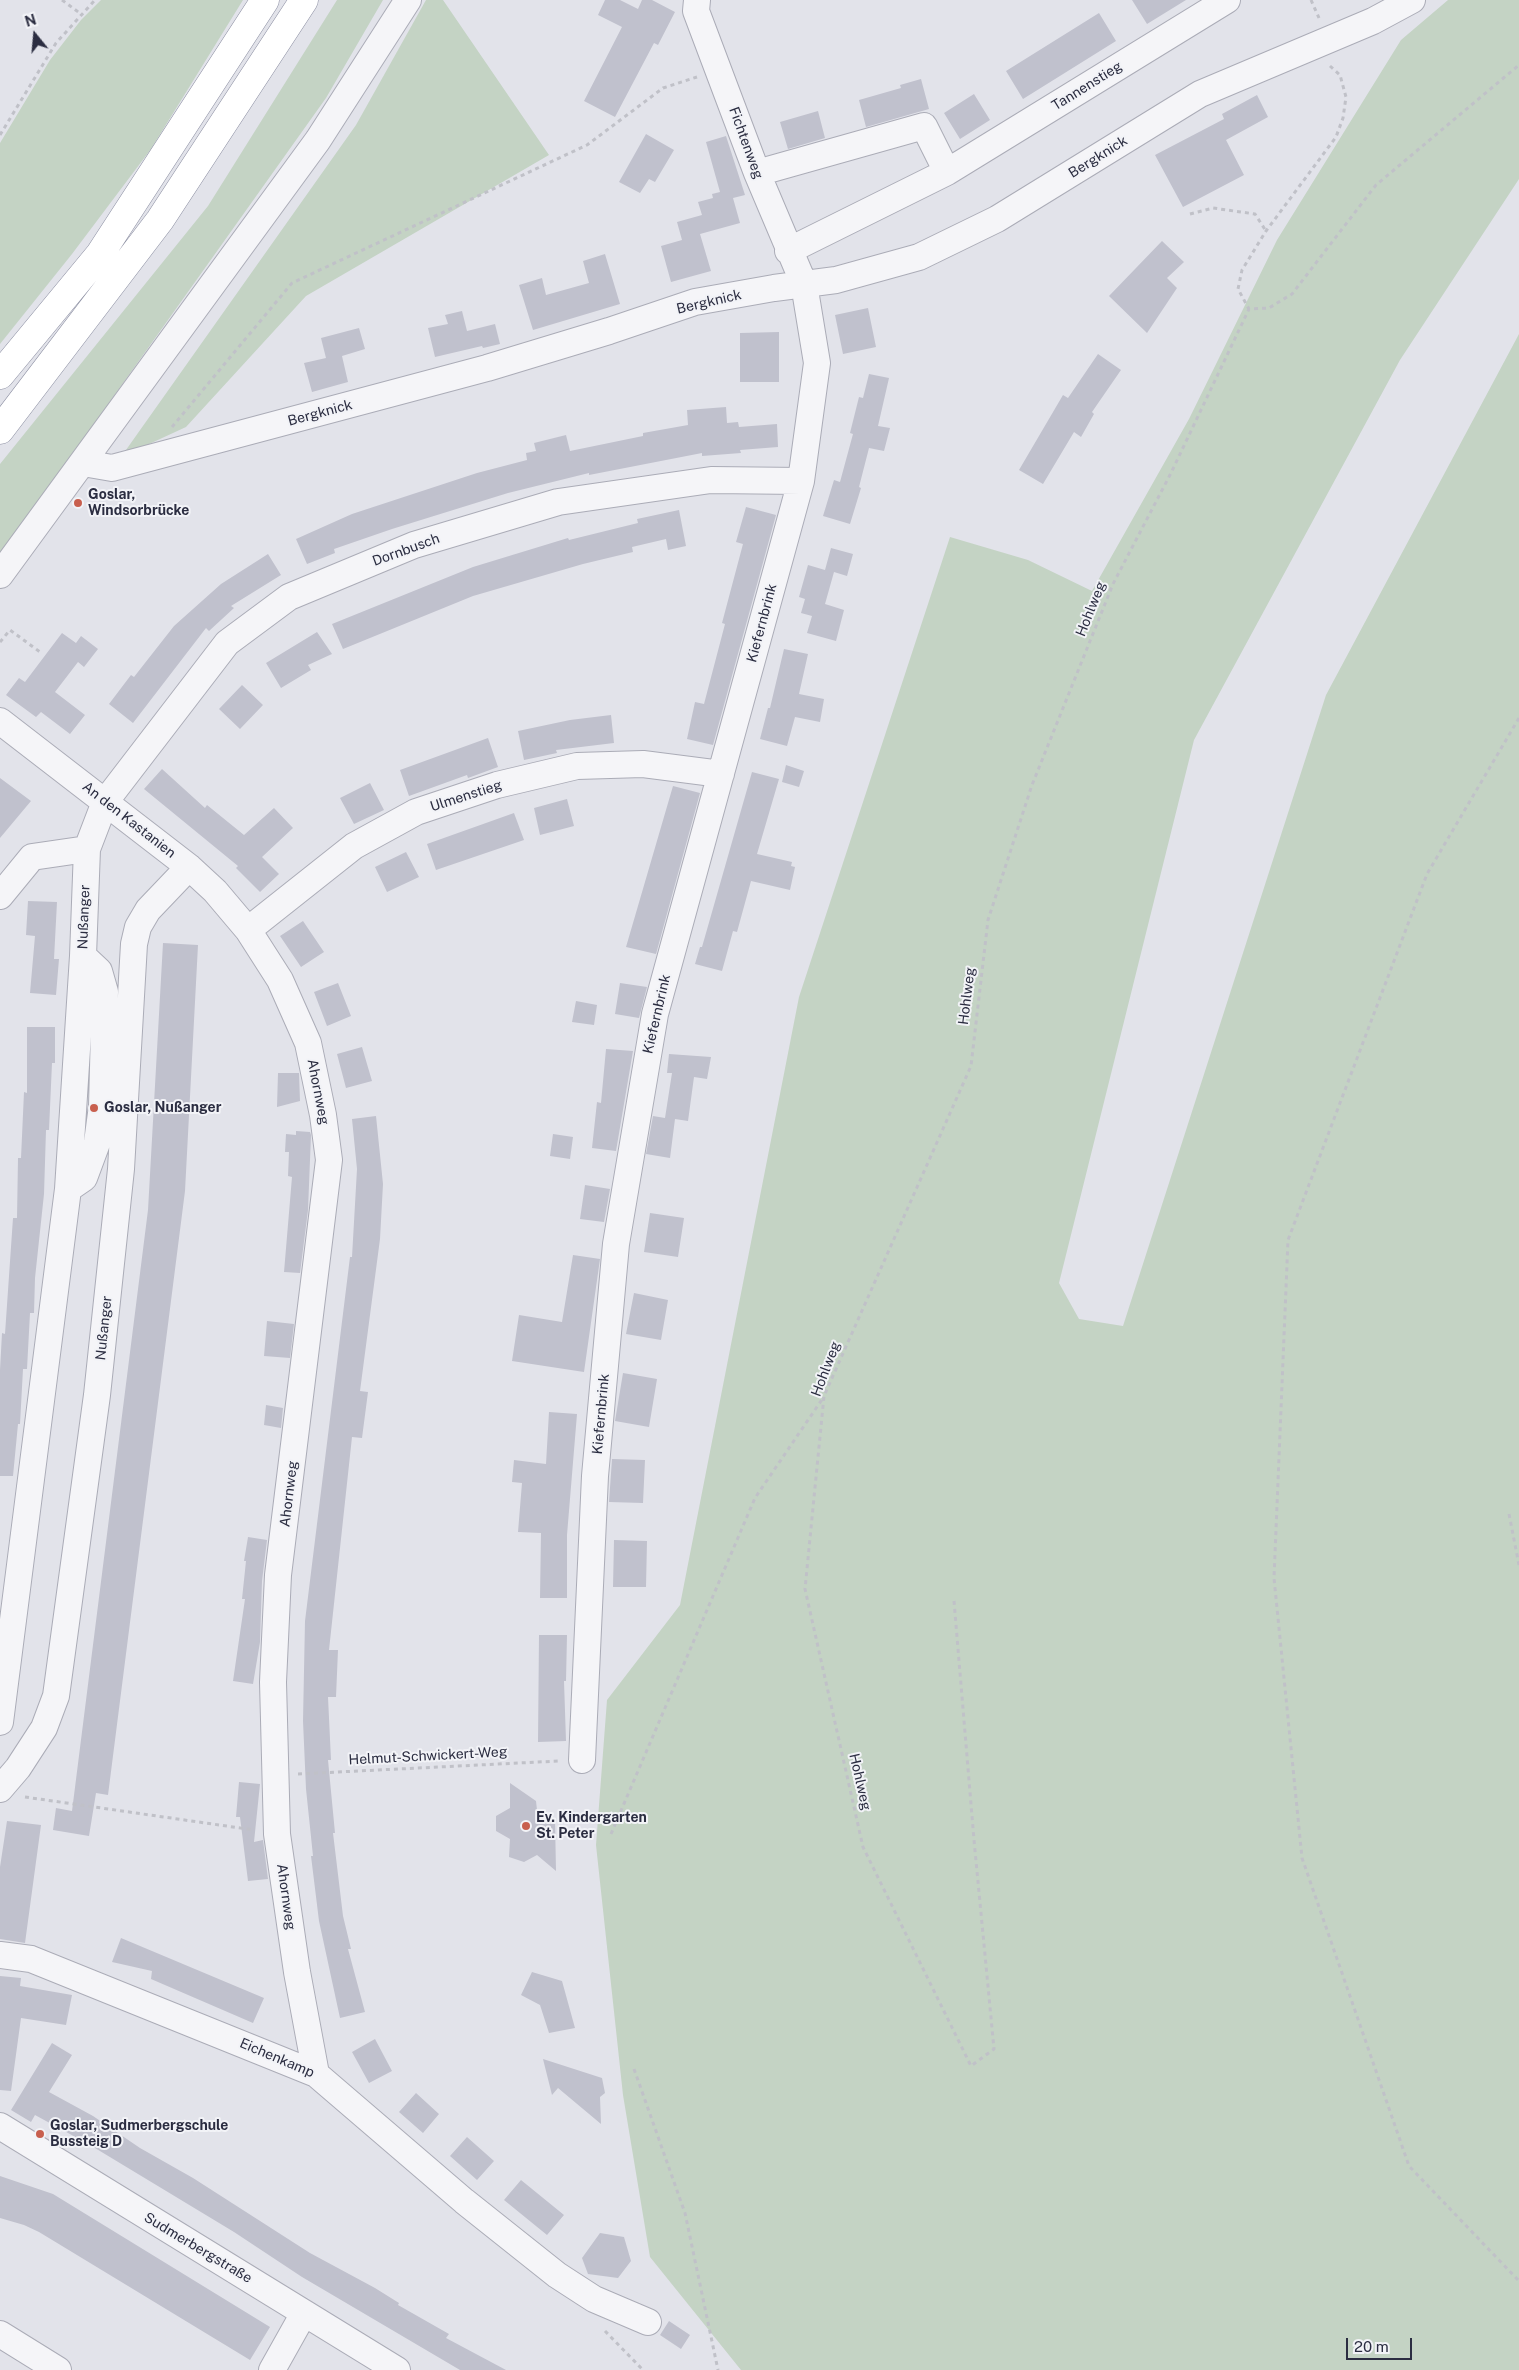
<!DOCTYPE html>
<html>
<head>
<meta charset="utf-8">
<style>
  body { margin:0 }
  #map { position:relative; width:1519px; height:2370px; overflow:hidden; background:#e2e3ea; font-family:"Public Sans",sans-serif }
  canvas { display:block }
  .north { position:absolute; left:10px; top:10px; width:50px; height:50px; -webkit-text-stroke:4px #f2f3f7; paint-order:stroke; rotate:343deg; font-size:14px; font-weight:700; line-height:20px; text-align:center; color:#2b2d41 }
  .north::after { content:''; display:block; margin:auto; width:18px; height:22px; background:#2b2d41; clip-path:polygon(50% 0,100% 100%,50% 72%,0 100%) }
  .scale { position:absolute; left:1346px; top:2338px; width:66px; height:22px; box-sizing:border-box; border:2px solid #2b2d41; border-top:0; padding-left:6px; font-size:15px; line-height:18px; white-space:nowrap; color:#2b2d41; -webkit-text-stroke:4px #f2f3f7; paint-order:stroke }
</style>
</head>
<body>
<div id="map">
<canvas width="1519" height="2370"></canvas>
<div class="north">N</div>
<div class="scale">20 m</div>
</div>
<script>
const ctx = document.querySelector('canvas').getContext('2d');
ctx.lineJoin = 'round';
function fillPath(path, color) {
  ctx.fillStyle = color;
  ctx.fill(path, 'evenodd');
}
function toPath(rows) {
  const path = new Path2D();
  for (const r of rows) {
    path.moveTo(r[0], r[1]);
    for (let i = 2; i < r.length; i += 2) path.lineTo(r[i], r[i + 1]);
  }
  return path;
}
function stroke(path, color, width, dash) {
  ctx.strokeStyle = color;
  ctx.lineWidth = width;
  ctx.lineCap = dash ? 'butt' : 'round';
  ctx.setLineDash(dash || []);
  ctx.stroke(path);
}
function drawText(font, color, halo, rows, align = 'center') {
  ctx.font = font + ' "Public Sans",sans-serif';
  ctx.lineWidth = 4;
  ctx.setLineDash([]);
  ctx.textBaseline = 'middle';
  ctx.strokeStyle = halo;
  ctx.fillStyle = color;
  for (const [text, x, y, turn = 0] of rows) {
    ctx.save();
    ctx.translate(x, y);
    ctx.rotate((+turn || 0) * Math.PI / 180);
    ctx.textAlign = isNaN(turn) ? turn : align;
    if (halo) ctx.strokeText(text, 0, 0);
    ctx.fillText(text, 0, 0);
    ctx.restore();
  }
}
fillPath(toPath([
  [101,0,243,0,151,149,72,254,0,344,0,143,50,60,81,20],
  [337,0,383,0,326,98,0,556,0,464,208,206],
  [426,0,443,0,549,155,306,296,186,427,121,457,356,125],
  [1448,0,1519,0,1519,179,1400,360,1194,740,1059,1283,1079,1319,1123,1326,1326,695,1519,334,1519,2370,741,2370,650,2257,623,2095,596,1845,607,1700,680,1605,799,997,950,537,1028,560,1092,591,1189,419,1277,240,1401,40]
]), '#c4d3c4');
fillPath(toPath([
  [605,0,620,0,638,9,642,0,652,0,675,12,658,45,654,43,615,117,584,101,622,27,598,15],
  [1132,0,1186,0,1147,24],
  [1099,13,1116,41,1023,99,1006,71],
  [921,79,929,109,866,127,859,100,901,88,900,85],
  [974,94,990,120,960,139,944,113],
  [1257,95,1268,117,1226,140,1244,175,1183,207,1155,155,1224,119,1222,114],
  [818,111,825,138,788,149,780,122],
  [646,134,674,150,655,182,649,179,640,193,619,182],
  [726,136,745,195,733,198,740,223,700,234,711,271,671,282,661,246,682,240,677,222,702,215,698,202,713,198,712,194,720,192,706,142],
  [1162,241,1184,262,1167,278,1177,288,1147,333,1109,296],
  [605,254,620,304,533,330,519,285,542,278,546,295,589,283,583,261],
  [868,308,876,347,843,354,835,315],
  [462,311,467,331,495,324,500,344,483,348,482,346,435,357,428,328,448,324,445,315],
  [359,328,365,349,342,356,348,382,312,392,304,363,326,358,321,338],
  [779,332,779,382,740,382,740,333],
  [1098,354,1121,370,1092,412,1094,414,1081,437,1074,432,1043,484,1019,470,1063,395,1068,398],
  [869,374,889,378,878,426,890,428,884,451,869,448,859,487,861,488,850,524,823,516,834,480,840,482,853,434,850,433,859,397,863,398],
  [726,407,727,423,738,422,739,427,777,424,778,447,740,450,741,453,702,456,702,453,589,475,589,473,508,493,392,529,334,549,335,553,307,564,296,539,352,514,477,473,527,460,526,453,536,451,534,443,566,435,570,451,643,436,643,433,688,425,687,410],
  [746,507,776,515,713,745,687,739,695,702,704,704,725,624,722,623,743,544,736,542],
  [679,510,686,546,668,550,666,539,632,547,633,552,583,564,473,596,343,649,332,624,473,567,568,538,569,540,638,523,637,519],
  [831,548,853,554,847,576,834,572,825,604,844,610,836,641,807,633,812,616,801,613,805,599,799,597,808,565,825,570],
  [268,554,281,575,231,606,234,608,209,631,206,628,133,723,109,704,131,675,134,677,174,626,221,584],
  [317,632,332,654,308,665,311,670,281,688,266,663],
  [62,633,76,643,81,636,98,649,84,667,78,662,55,692,85,715,70,734,41,712,36,717,6,695,19,678,25,682],
  [784,649,808,654,799,694,824,699,820,722,795,717,787,746,760,739,768,708,770,708],
  [242,685,263,705,240,729,219,709],
  [611,715,614,743,556,750,557,753,524,760,518,731,570,720],
  [488,738,498,767,468,778,467,775,409,796,400,770],
  [786,765,804,771,799,787,782,782],
  [162,769,205,808,207,805,244,835,274,808,293,828,262,857,279,874,260,892,236,868,238,866,144,789],
  [752,772,779,779,757,854,792,862,791,866,795,867,790,890,751,881,737,932,733,931,722,971,695,964,700,947,702,947],
  [0,778,31,801,0,838],
  [370,783,384,810,354,824,340,798],
  [673,786,700,793,656,954,626,947],
  [567,799,574,826,540,835,534,808],
  [514,813,524,840,436,870,427,844],
  [406,852,419,877,387,892,375,867],
  [28,901,57,902,54,959,59,959,56,995,30,993,35,936,26,935],
  [303,921,324,952,301,967,280,936],
  [163,943,198,945,185,1191,108,1795,96,1793,89,1836,53,1830,56,1808,72,1811,148,1210],
  [338,983,351,1016,327,1026,314,992],
  [620,983,647,987,639,1018,615,1014],
  [576,1001,597,1005,594,1025,572,1022],
  [27,1027,55,1027,55,1063,52,1063,49,1130,46,1130,44,1194,35,1278,34,1313,30,1313,27,1369,23,1369,20,1424,18,1424,13,1476,0,1476,0,1370,2,1333,5,1334,13,1218,17,1218,18,1158,21,1158,24,1092,27,1093],
  [362,1047,372,1081,346,1088,337,1054],
  [606,1049,633,1051,616,1151,592,1148,597,1102,601,1103],
  [669,1054,711,1057,707,1079,694,1077,688,1121,675,1119,670,1158,646,1154,653,1116,665,1118,672,1073,667,1073],
  [278,1073,299,1073,300,1101,277,1107],
  [376,1116,383,1184,380,1239,360,1391,368,1392,362,1438,352,1437,329,1650,338,1650,336,1697,328,1697,331,1760,328,1760,335,1833,333,1833,343,1916,351,1949,348,1949,365,2012,340,2018,319,1921,311,1856,313,1856,306,1789,303,1721,305,1621,350,1257,352,1257,357,1169,352,1119],
  [296,1131,310,1132,311,1135,308,1210,300,1273,284,1272,292,1177,288,1176,289,1152,285,1152,286,1134,296,1135],
  [553,1134,573,1137,570,1159,550,1156],
  [585,1185,610,1189,604,1222,580,1219],
  [650,1213,684,1218,678,1257,644,1252],
  [573,1255,600,1259,584,1372,512,1361,519,1315,562,1322],
  [634,1293,668,1300,661,1340,626,1334],
  [267,1321,294,1324,290,1358,264,1356],
  [623,1373,657,1379,649,1427,615,1421],
  [266,1405,283,1408,281,1428,264,1425],
  [549,1412,577,1414,567,1535,567,1598,540,1598,541,1533,518,1532,522,1483,512,1482,514,1460,546,1464],
  [612,1459,645,1460,643,1503,609,1502],
  [248,1537,267,1540,262,1581,260,1642,253,1684,233,1681,245,1599,242,1599,246,1561,244,1561],
  [614,1540,647,1541,646,1587,613,1587],
  [539,1635,567,1635,566,1681,564,1681,566,1741,538,1742],
  [239,1782,260,1784,254,1842,263,1840,268,1879,248,1881,240,1817,236,1817],
  [510,1783,536,1801,537,1810,555,1820,556,1871,537,1855,524,1862,509,1857,510,1839,496,1831,496,1816,510,1808],
  [7,1821,41,1825,25,1943,0,1939,0,1867],
  [121,1938,264,1998,253,2023,151,1979,152,1971,112,1962],
  [532,1972,562,1981,575,2028,549,2033,540,2005,521,1995],
  [0,1976,21,1978,20,1986,72,1995,66,2025,21,2018,11,2091,0,2090],
  [375,2039,392,2071,369,2083,352,2052],
  [52,2043,72,2055,49,2092,93,2116,140,2148,193,2178,310,2253,375,2288,399,2303,398,2305,449,2334,446,2338,506,2370,460,2370,302,2277,234,2232,90,2145,35,2115,31,2122,11,2110],
  [543,2059,602,2078,605,2093,600,2097,601,2124,558,2088,552,2095],
  [416,2093,439,2114,423,2133,399,2112],
  [467,2137,494,2161,477,2180,450,2156],
  [0,2176,53,2194,270,2327,250,2360,39,2232,24,2225,0,2218],
  [521,2180,564,2215,547,2235,504,2200],
  [600,2233,624,2237,631,2261,618,2278,588,2274,582,2258],
  [669,2321,690,2335,681,2349,660,2335]
]), '#c0c1cd');
const minor = toPath([
  [757,173,924,126,947,172],
  [788,251,947,172,1227,0],
  [83,463,112,468,487,368,609,331,695,302,774,288,836,280,919,257,997,219,1200,94,1373,21,1412,0],
  [0,575,318,140,408,0],
  [0,721,189,867,215,891,248,930,280,980,308,1043,323,1115,329,1160,278,1575,273,1682,277,1834,297,1972,316,2074],
  [0,896,32,857,87,849],
  [248,930,354,846,416,812,497,785,577,766,643,764,721,774],
  [68,1189,84,1178,97,1143,102,1106,105,992,99,971,83,956],
  [0,1722,68,1189,83,956,87,849,105,802,227,643,289,597,414,545,558,502,711,480,801,481],
  [582,1760,595,1476,616,1244,655,1014,801,481,817,363,804,284,757,173,696,11,697,0],
  [0,1789,18,1768,44,1728,56,1696,97,1395,121,1169,134,944,138,927,148,910,189,867],
  [0,1955,31,1959,316,2074,464,2201,557,2275,594,2299,648,2322],
  [0,2126,397,2370],
  [0,2334,58,2370],
  [272,2370,304,2313]
]);
const highway = toPath([
  [0,375,100,254,265,0],
  [0,430,160,220,304,0]
]);
stroke(minor, '#abacb7', 28);
stroke(highway, '#8a8da0', 29);
stroke(toPath([
  [62,0,81,14],
  [1311,0,1319,18],
  [1330,66,1340,75,1346,97,1343,118,1336,137,1266,231,1242,270,1238,289,1249,309,1269,308,1292,294,1376,185,1519,65],
  [0,135,56,43,95,0],
  [1190,214,1213,208,1255,214,1266,231],
  [172,427,292,283,587,145,663,88,697,77],
  [0,642,10,630,40,652],
  [1519,718,1427,874,1288,1240,1274,1578,1302,1858,1409,2166,1519,2281],
  [1509,1514,1519,1565],
  [954,1601,974,1840,994,2049,971,2066,863,1847,805,1589,824,1396,971,1066,988,920,1032,785,1113,584,1171,473,1249,309],
  [298,1774,559,1761],
  [25,1797,254,1830],
  [611,1834,755,1498,823,1398],
  [634,2069,685,2213,718,2370],
  [605,2331,643,2370]
]), '#c0c1c8', 3, [4, 4]);
stroke(minor, '#f5f5f8', 26);
stroke(highway, '#fff', 28);
for (const [x, y, r, color] of [
  [78,503,5,"#c85f4e"],
  [94,1108,5,"#c85f4e"],
  [526,1826,5,"#c85f4e"],
  [40,2134,5,"#c85f4e"]
]) {
  const dot = new Path2D();
  dot.arc(x, y, r, 0, 2 * Math.PI);
  ctx.fillStyle = color;
  ctx.fill(dot);
  stroke(dot, '#f2f3f7', 2);
}
drawText('14px', '#2b2d41', '#f2f3f7', [
  ["Tannenstieg",1087,86,-32],
  ["Fichtenweg",746,143,70],
  ["Bergknick",1098,157,-32],
  ["Bergknick",709,302,-13],
  ["Bergknick",320,413,-15],
  ["Dornbusch",406,550,-20],
  ["Hohlweg",1091,609,-68],
  ["Kiefernbrink",762,623,-75],
  ["Ulmenstieg",466,796,-18],
  ["An den Kastanien",129,820,38],
  ["Nußanger",84,917,-88],
  ["Hohlweg",967,996,-83],
  ["Kiefernbrink",657,1014,-77],
  ["Ahornweg",318,1092,79],
  ["Nußanger",104,1328,-84],
  ["Hohlweg",826,1369,-69],
  ["Kiefernbrink",601,1414,-85],
  ["Ahornweg",289,1494,-83],
  ["Helmut-Schwickert-Weg",428,1756,-3],
  ["Hohlweg",860,1782,77],
  ["Ahornweg",286,1897,82],
  ["Eichenkamp",277,2058,23],
  ["Sudmerbergstraße",198,2248,31]
]);
drawText('bold 14px', '#2b2d41', '#f2f3f7', [
  ["Goslar,",88,495],
  ["Windsorbrücke",88,511],
  ["Goslar, Nußanger",104,1108],
  ["Ev. Kindergarten",536,1818],
  ["St. Peter",536,1834],
  ["Goslar, Sudmerbergschule",50,2126],
  ["Bussteig D",50,2142]
], 'left');
</script>
</body>
</html>
